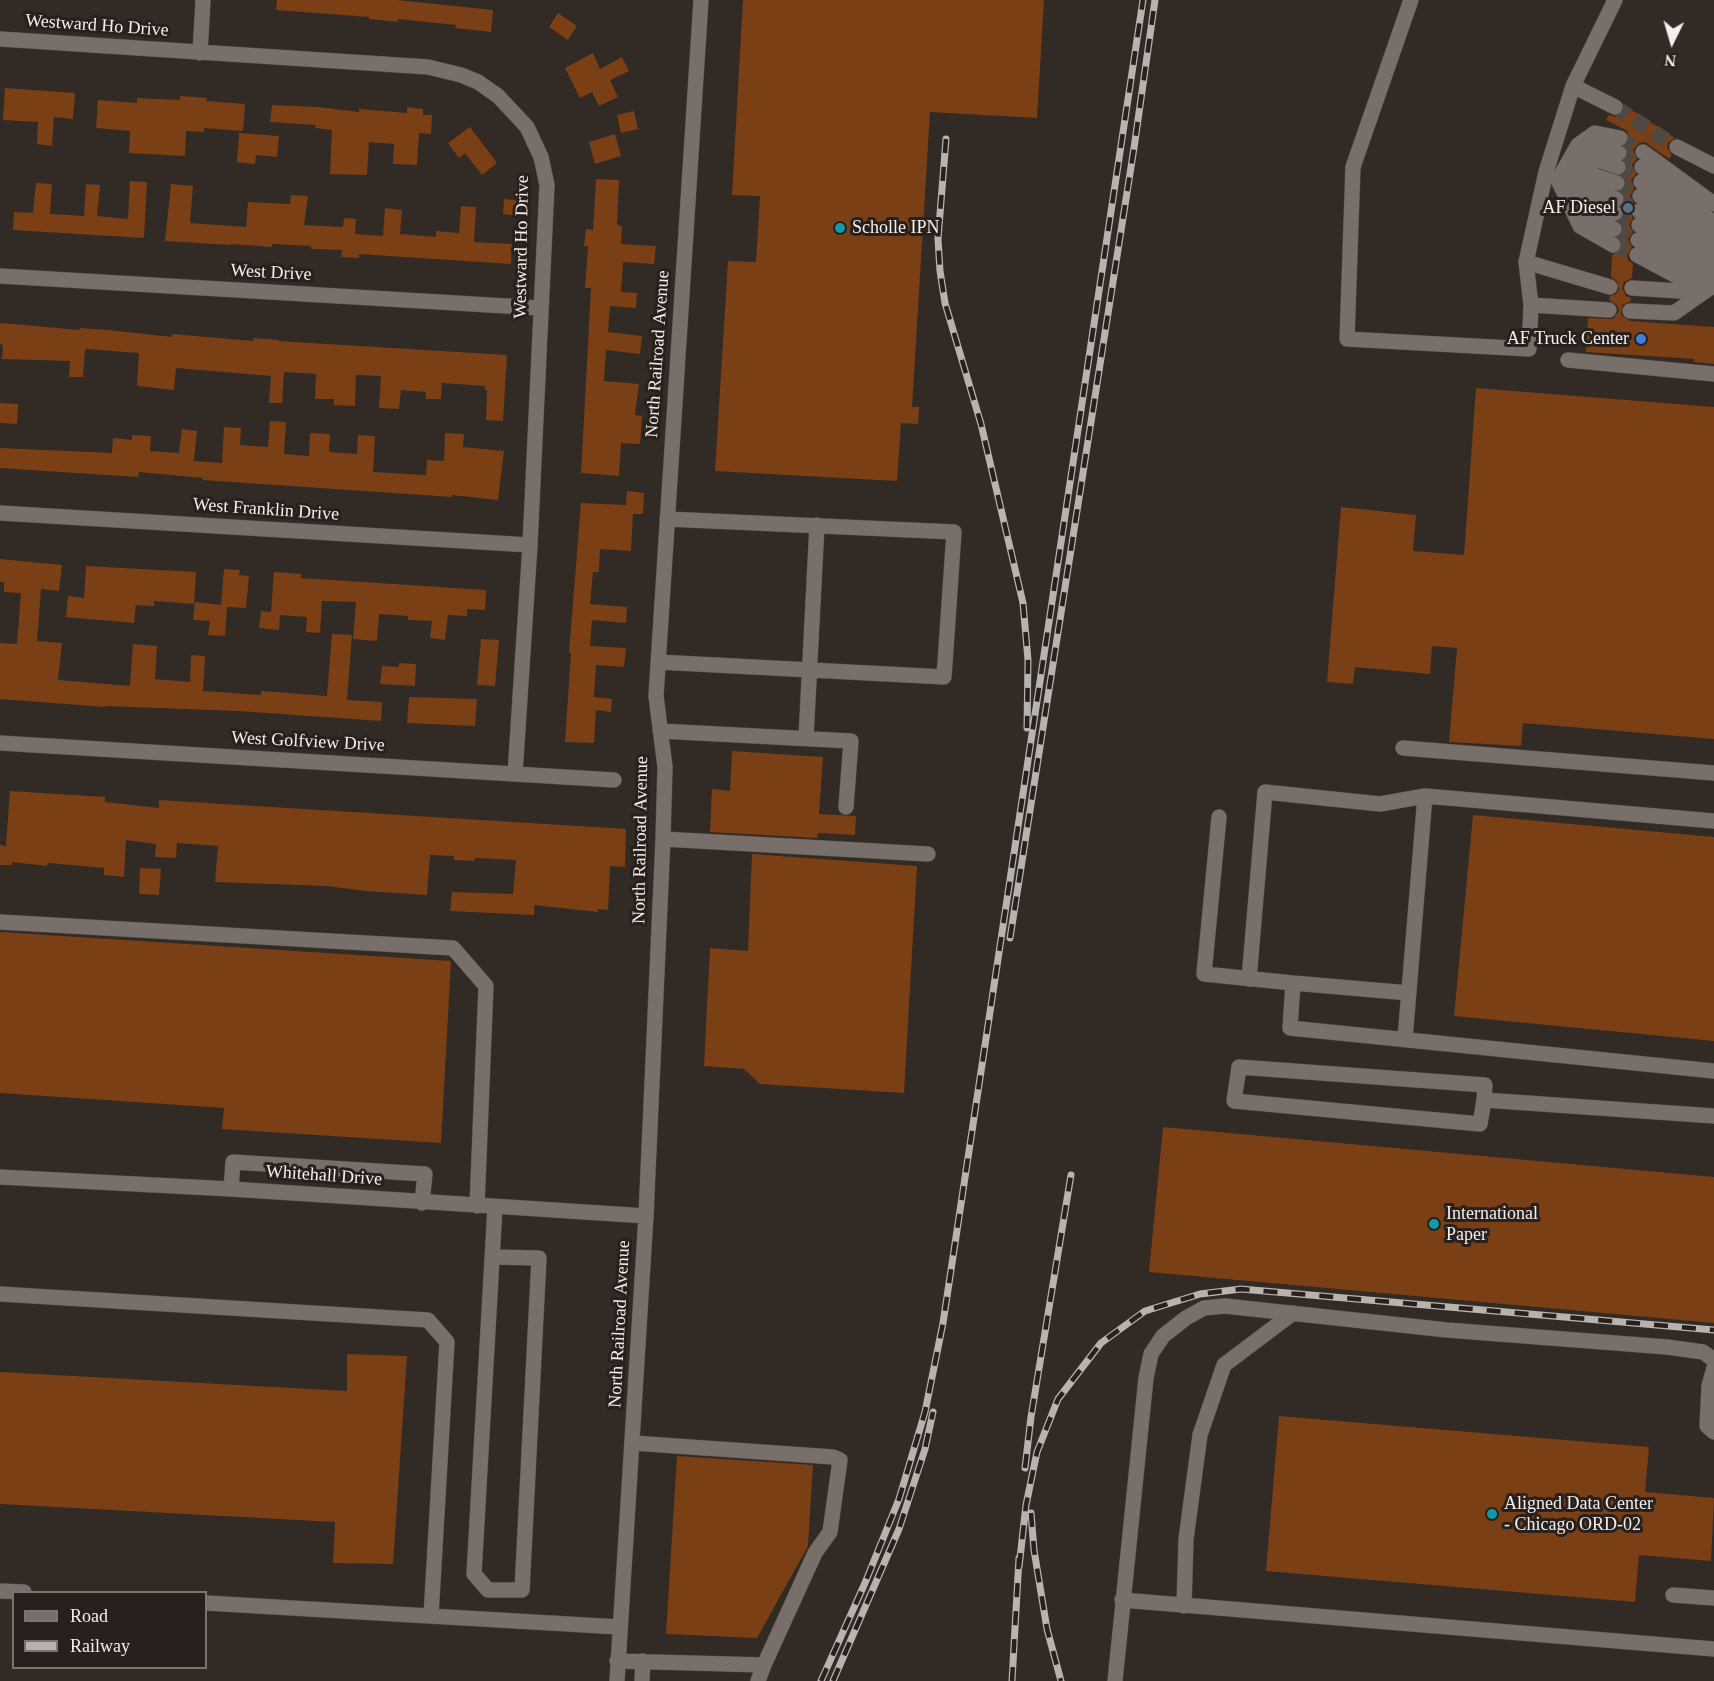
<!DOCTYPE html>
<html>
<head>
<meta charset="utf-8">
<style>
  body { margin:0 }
  #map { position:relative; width:1714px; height:1681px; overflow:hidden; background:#322a25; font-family:Georgia,serif }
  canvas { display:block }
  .legend { position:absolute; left:12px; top:1591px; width:195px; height:78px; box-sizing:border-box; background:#28201c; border:2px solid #7a736f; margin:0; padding:8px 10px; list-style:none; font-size:18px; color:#f4efec }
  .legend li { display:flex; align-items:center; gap:12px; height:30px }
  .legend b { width:30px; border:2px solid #7a736f }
  .north { position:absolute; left:1642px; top:12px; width:60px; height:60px; -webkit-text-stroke:4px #28201c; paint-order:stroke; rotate:185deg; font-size:16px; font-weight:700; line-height:24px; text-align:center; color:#f4efec }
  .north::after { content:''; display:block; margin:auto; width:21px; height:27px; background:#f4efec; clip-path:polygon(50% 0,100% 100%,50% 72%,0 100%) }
</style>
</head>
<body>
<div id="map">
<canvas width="1714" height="1681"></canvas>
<ul class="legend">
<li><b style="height:8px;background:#796f6a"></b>Road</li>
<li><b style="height:8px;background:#b9b3af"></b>Railway</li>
</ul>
<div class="north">N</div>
</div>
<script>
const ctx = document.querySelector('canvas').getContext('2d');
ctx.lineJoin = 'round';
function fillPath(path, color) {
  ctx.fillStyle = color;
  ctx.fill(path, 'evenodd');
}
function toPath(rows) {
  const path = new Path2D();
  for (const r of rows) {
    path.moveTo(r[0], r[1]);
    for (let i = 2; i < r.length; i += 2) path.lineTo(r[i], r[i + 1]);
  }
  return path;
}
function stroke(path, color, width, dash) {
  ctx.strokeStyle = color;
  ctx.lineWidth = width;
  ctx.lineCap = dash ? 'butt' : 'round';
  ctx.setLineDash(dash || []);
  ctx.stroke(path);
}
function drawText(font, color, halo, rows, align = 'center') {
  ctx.font = font + ' Georgia,serif';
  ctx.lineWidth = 6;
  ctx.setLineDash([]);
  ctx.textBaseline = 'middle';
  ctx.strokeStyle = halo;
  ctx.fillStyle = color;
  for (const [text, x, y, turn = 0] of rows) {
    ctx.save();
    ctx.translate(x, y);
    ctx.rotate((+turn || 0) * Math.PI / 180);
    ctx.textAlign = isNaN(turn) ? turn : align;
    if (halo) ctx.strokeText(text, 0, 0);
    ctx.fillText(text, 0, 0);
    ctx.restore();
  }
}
fillPath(toPath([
  [277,0,397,0,493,10,491,32,455,28,456,25,398,19,398,22,369,19,369,17,276,10],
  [743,0,1044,0,1037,118,930,112,912,407,919,407,918,424,901,423,897,481,715,471,728,261,756,262,760,196,732,195],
  [558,13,577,26,568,40,549,27],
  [593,53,600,69,622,57,629,71,610,80,618,97,599,106,592,92,580,98,565,68],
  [5,88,75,93,73,119,54,117,52,146,37,144,38,122,3,120],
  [180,96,207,98,206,101,245,104,243,131,204,128,204,132,186,131,185,156,129,153,130,131,96,128,98,100,137,103,137,98,180,100],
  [272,105,318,107,359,112,359,109,407,113,407,107,423,109,423,115,432,115,431,134,419,133,417,165,393,164,394,144,369,142,367,175,330,174,332,130,315,128,316,125,270,122],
  [1624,105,1675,138,1668,143,1667,148,1672,155,1669,159,1645,142,1639,143,1633,150,1637,159,1632,165,1636,174,1631,180,1634,189,1630,196,1634,203,1629,211,1633,218,1629,225,1633,232,1628,239,1632,247,1627,255,1628,260,1633,264,1632,278,1624,282,1622,288,1626,296,1631,298,1631,301,1622,305,1621,315,1630,321,1714,327,1714,364,1694,362,1694,359,1586,352,1588,318,1613,319,1619,311,1617,305,1609,300,1610,296,1616,294,1619,289,1617,281,1611,277,1612,255,1618,253,1623,246,1619,237,1623,233,1624,228,1620,221,1625,214,1622,207,1626,198,1622,191,1626,186,1626,180,1623,175,1627,170,1625,160,1629,152,1625,146,1629,140,1629,135,1626,130,1606,120,1609,115,1615,117,1621,115,1624,111],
  [634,111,638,129,621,133,617,115],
  [470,127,497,163,482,175,465,153,459,158,448,143],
  [239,133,279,136,277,157,256,155,255,164,237,162],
  [615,134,621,156,595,164,589,142],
  [596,179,619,180,617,225,622,226,621,244,656,246,654,264,623,262,621,292,637,293,636,308,610,306,608,332,642,336,640,354,606,350,604,381,639,384,635,415,642,416,640,444,621,443,619,476,581,473,591,288,585,288,588,246,584,246,586,229,593,230],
  [130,181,147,182,144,238,13,230,14,212,33,213,36,183,52,184,50,214,84,216,86,184,100,185,97,216,128,219],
  [171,184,193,186,190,223,246,227,248,202,290,204,291,195,308,196,304,225,343,227,344,218,356,219,355,234,383,236,385,208,402,210,400,234,436,237,436,231,459,233,461,206,476,207,474,242,512,244,511,264,359,254,359,258,341,257,342,250,311,249,311,246,272,244,272,247,231,244,231,245,165,241],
  [504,199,522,201,521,216,503,214],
  [0,323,80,330,80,328,108,330,172,337,172,334,253,341,254,338,278,340,278,341,507,355,503,421,486,420,487,390,485,390,485,386,442,383,441,399,426,399,426,392,401,390,399,409,379,408,381,376,356,375,355,406,334,405,334,399,315,399,316,374,284,372,282,403,269,403,271,376,176,368,174,390,137,386,139,353,85,349,83,377,69,377,70,361,2,359,3,345,0,344],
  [1476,388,1714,407,1714,739,1523,723,1521,746,1449,742,1457,648,1432,646,1430,674,1355,667,1353,684,1327,682,1341,507,1416,515,1413,551,1464,555],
  [0,403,18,404,17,424,0,423],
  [270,421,286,422,284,454,309,456,310,433,330,434,329,452,357,454,358,435,375,436,373,472,426,475,427,460,444,461,445,433,464,434,463,447,504,451,498,500,452,495,452,497,202,480,203,478,139,472,138,477,0,468,0,448,112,453,113,438,132,440,132,435,151,436,150,451,179,453,182,429,197,431,194,461,222,463,224,427,241,428,240,445,268,447],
  [627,491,644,493,643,514,633,514,631,551,600,549,599,572,593,572,590,604,627,607,626,623,592,620,590,646,626,648,624,667,596,665,594,697,612,699,611,712,596,710,594,743,565,742,571,653,569,653,581,503,626,505],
  [0,559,62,565,59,591,41,589,37,641,62,643,58,680,130,686,133,644,157,646,155,679,190,682,191,655,205,656,203,691,261,695,261,691,327,696,332,634,352,635,347,700,382,702,381,721,238,711,105,706,105,707,0,699,0,643,17,644,21,593,4,592,4,582,0,582],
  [86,566,196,572,194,604,154,601,154,606,136,605,134,623,66,617,68,596,84,598],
  [224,569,240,570,239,575,249,576,246,608,227,607,225,636,208,635,210,621,193,620,195,602,221,605],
  [274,572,301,574,301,578,486,590,485,610,467,609,467,616,448,615,445,640,430,638,432,621,408,620,408,616,379,614,377,641,353,639,356,602,322,601,320,633,306,632,307,617,280,615,279,630,259,628,261,611,271,612],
  [481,639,499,640,495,686,477,685],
  [399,663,416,664,415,686,380,684,382,666,399,667],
  [409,697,477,699,475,726,407,723],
  [732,751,823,757,819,814,856,816,855,835,818,833,817,838,710,832,712,789,730,791],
  [10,791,105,797,105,802,159,808,159,800,626,829,625,867,610,866,608,910,598,909,598,912,534,905,534,915,450,911,452,892,513,894,516,860,475,858,474,861,454,860,454,856,430,855,427,895,366,891,327,886,215,882,218,846,177,843,176,858,155,857,156,844,126,840,124,877,104,875,104,868,48,863,47,866,12,862,12,865,0,865,0,845,6,846],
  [1473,815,1714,837,1714,1041,1454,1016],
  [752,854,917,866,904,1093,760,1084,744,1069,704,1066,710,948,748,951],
  [140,868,161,869,159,895,139,894],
  [0,932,451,961,441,1143,222,1129,224,1108,0,1093],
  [1163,1127,1714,1177,1714,1323,1149,1272],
  [347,1354,407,1356,393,1564,333,1563,335,1522,0,1504,0,1372,347,1391],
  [1279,1416,1649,1447,1645,1492,1714,1498,1711,1561,1639,1555,1635,1602,1266,1571],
  [677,1456,813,1465,808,1546,757,1638,666,1634]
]), '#7a3f15');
stroke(toPath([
  [1615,107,1677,147],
  [1620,138,1643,152],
  [1619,153,1642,167],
  [1618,167,1641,182],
  [1617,183,1640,196],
  [1616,199,1639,211],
  [1615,213,1639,225],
  [1614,229,1638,240],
  [1613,245,1637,255]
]), '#4f4843', 15, [15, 8]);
const minor = toPath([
  [1411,0,1353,167,1347,339,1529,349,1531,305,1526,262,1546,172,1573,86,1615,0],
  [0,39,428,67,461,75,478,82,498,96,527,127,541,157,547,185,530,545,515,774],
  [200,53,203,0],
  [1573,86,1615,107],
  [1677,147,1714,166],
  [1643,152,1714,204],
  [1642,167,1714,223],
  [1580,169,1598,160,1618,167],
  [1568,173,1599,146,1619,153],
  [1570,179,1596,176,1617,183],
  [1558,180,1580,226,1613,245],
  [1558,180,1578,145,1595,133,1620,138],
  [1558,180,1615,213],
  [1641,182,1714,234],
  [1573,184,1592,189,1616,199],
  [1570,194,1588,215,1614,229],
  [1640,196,1704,239,1714,258],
  [1639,211,1694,248,1714,268],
  [1639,225,1704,266],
  [1638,240,1680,265,1700,270],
  [1637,255,1680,278,1705,278],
  [1526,262,1610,287],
  [0,276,540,308],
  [1632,288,1679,291,1711,281],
  [1531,305,1609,310],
  [1630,311,1674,313,1714,285],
  [1568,360,1714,374],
  [0,513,530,545],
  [658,662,944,677,954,532,667,519],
  [660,731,851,741,846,807],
  [806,738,817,525],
  [0,743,614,780],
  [1403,748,1714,773],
  [1219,817,1204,974,1293,983,1290,1028,1714,1071],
  [663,839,928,854],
  [0,922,453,948,486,986,477,1206],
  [1249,979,1265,792,1380,804,1425,796],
  [1293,983,1409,993],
  [1405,1039,1425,796,1714,821],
  [1239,1067,1485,1085,1484,1100,1480,1124,1234,1101,1239,1067],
  [1484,1100,1714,1116],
  [0,1177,231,1189,646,1216],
  [231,1189,233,1162,425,1174,422,1203],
  [492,1257,539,1258,522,1590,488,1590,474,1574,495,1207],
  [0,1294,428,1320,447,1342,431,1616],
  [1714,1368,1709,1386,1707,1426,1714,1432],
  [0,1591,24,1592],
  [1673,1595,1714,1598],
  [1122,1600,1714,1649],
  [206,1603,619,1627],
  [1184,1606,1186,1539,1200,1435,1224,1365,1293,1313],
  [617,1661,764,1665,815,1553,830,1532,840,1460,833,1457,633,1443],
  [617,1681,646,1216,663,839,665,767,656,696,701,0],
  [642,1681,643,1661],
  [758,1681,764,1665],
  [1115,1681,1146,1378,1151,1354,1163,1336,1186,1318,1204,1308,1225,1306,1447,1330,1667,1347,1703,1352,1714,1360]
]);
stroke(minor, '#4e4843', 16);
stroke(minor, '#796f6a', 15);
const rail = toPath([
  [946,139,938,239,940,271,945,303,981,424,1023,603,1028,660,1027,728],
  [1010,938,1134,148,1155,0],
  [1025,1468,1031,1417,1071,1175],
  [1031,1513,1034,1550,1047,1629,1061,1681],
  [1019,1567,1026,1505,1037,1452,1058,1399,1101,1343,1145,1311,1200,1294,1241,1289,1714,1330],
  [821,1681,865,1583,899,1499,925,1412,943,1323,1143,0],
  [833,1681,899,1529,925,1449,933,1412],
  [1012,1681,1019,1558]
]);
stroke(rail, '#b9b3af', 7);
stroke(rail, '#28201c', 4.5, [14]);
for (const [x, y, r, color] of [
  [1628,208,6,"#5c6f8a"],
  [840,228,6,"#0f9aa8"],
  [1641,339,6,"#3f7fe0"],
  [1434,1224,6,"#0f9aa8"],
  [1492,1514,6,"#0f9aa8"]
]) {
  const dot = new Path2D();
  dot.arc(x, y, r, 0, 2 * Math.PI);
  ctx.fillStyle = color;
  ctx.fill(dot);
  stroke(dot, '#28201c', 2);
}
drawText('18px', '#f4efec', '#28201c', [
  ["Westward Ho Drive",97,26,4],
  ["Westward Ho Drive",522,247,-89],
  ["West Drive",271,273,3],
  ["North Railroad Avenue",658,354,-86],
  ["West Franklin Drive",266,510,4],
  ["West Golfview Drive",308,742,3],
  ["North Railroad Avenue",641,840,-89],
  ["Whitehall Drive",324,1176,4],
  ["North Railroad Avenue",620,1324,-87]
]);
drawText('18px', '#f4efec', '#28201c', [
  ["AF Diesel",1616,208,"right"],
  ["Scholle IPN",852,228],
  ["AF Truck Center",1629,339,"right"],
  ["International",1446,1214],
  ["Paper",1446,1235],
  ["Aligned Data Center",1504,1504],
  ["- Chicago ORD-02",1504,1525]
], 'left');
</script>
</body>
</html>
